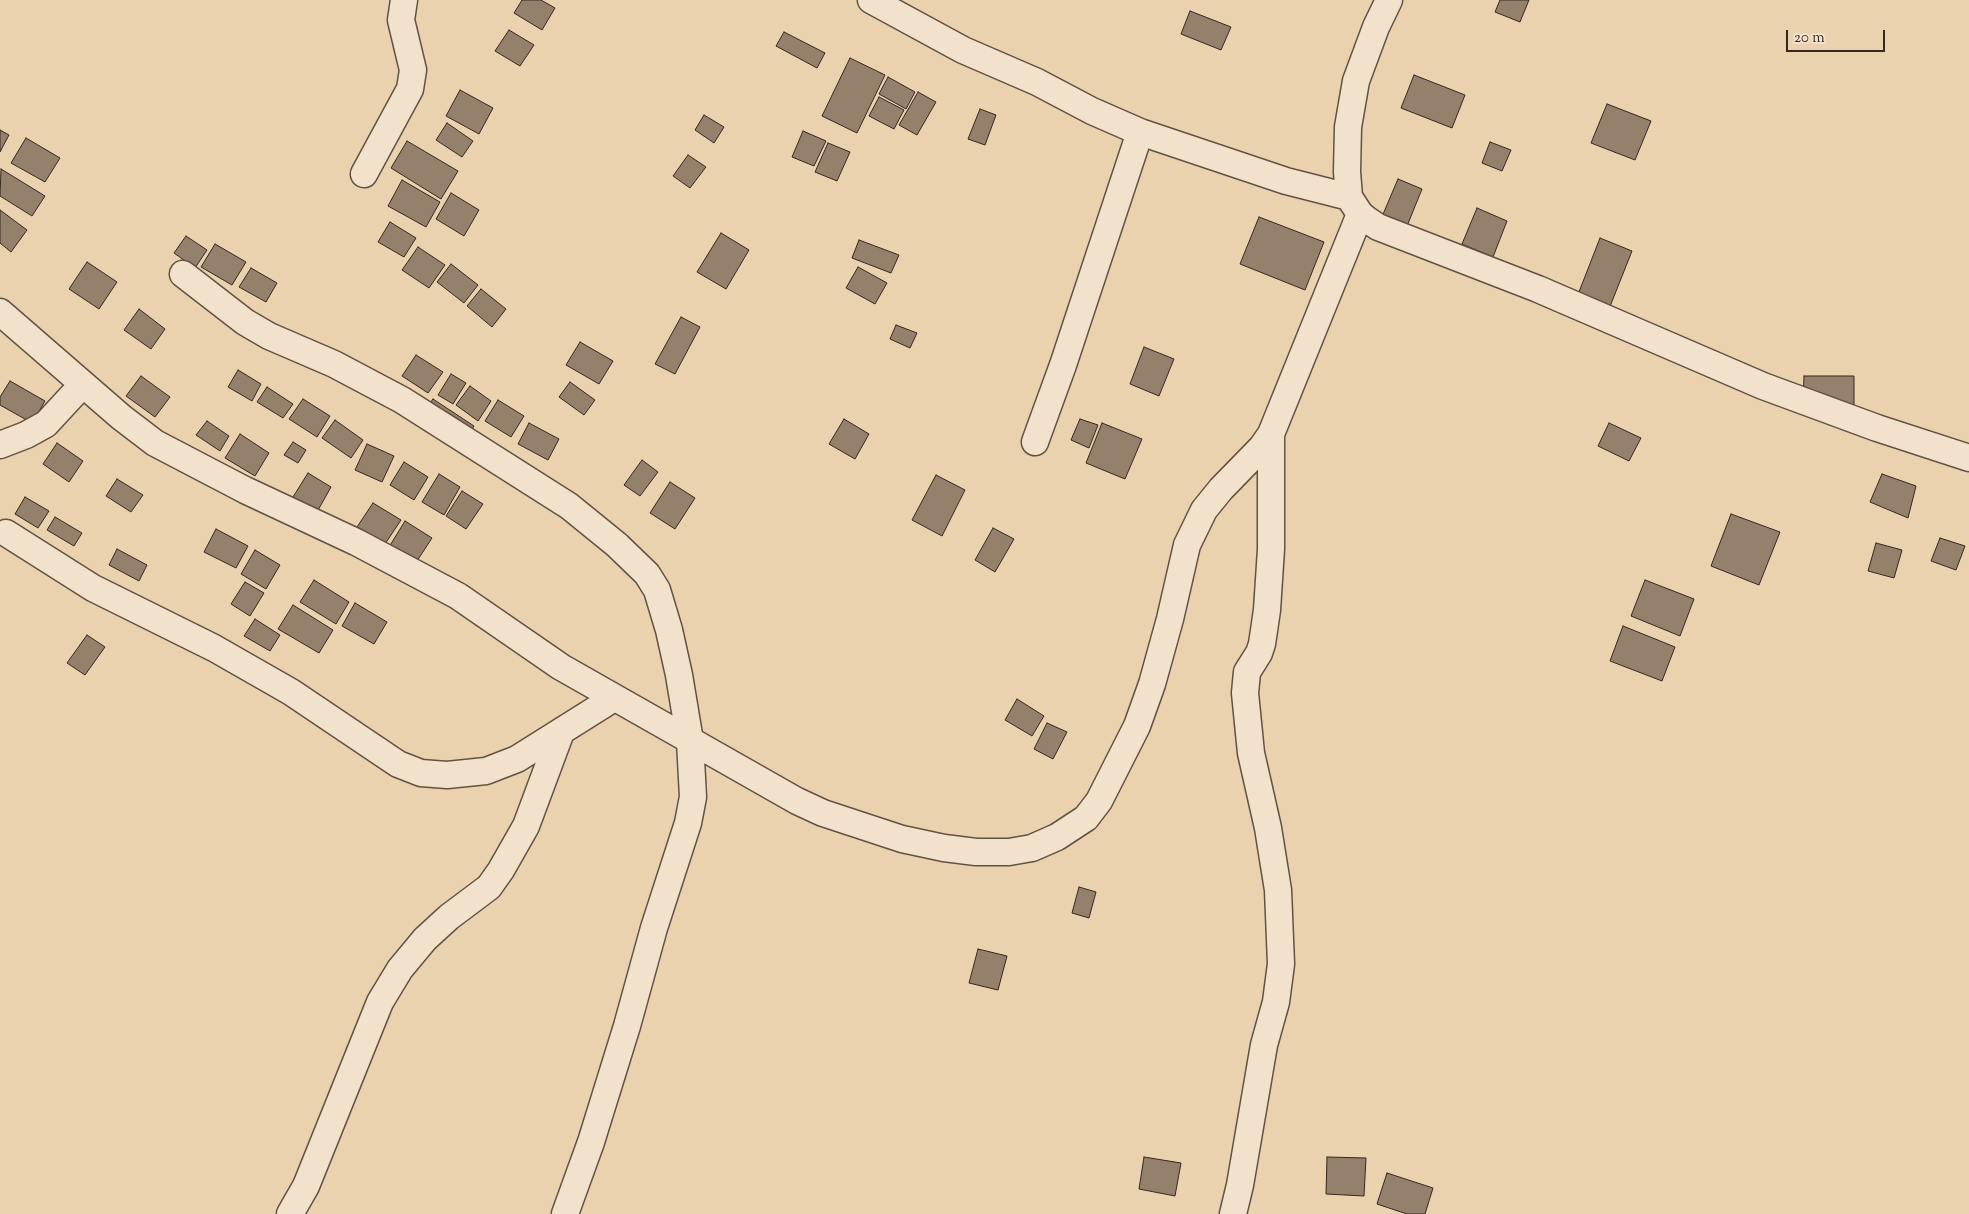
<!DOCTYPE html>
<html>
<head>
<meta charset="utf-8">
<style>
  body { margin:0 }
  #map { position:relative; width:1969px; height:1214px; overflow:hidden; background:#ebd2af; font-family:"Sorts Mill Goudy",serif }
  canvas { display:block }
  .scale { position:absolute; left:1786px; top:30px; width:99px; height:22px; box-sizing:border-box; border:2px solid #352821; border-top:0; padding-left:6px; font-size:15px; line-height:18px; white-space:nowrap; color:#352821; -webkit-text-stroke:4px #f2e2cb; paint-order:stroke }
</style>
</head>
<body>
<div id="map">
<canvas width="1969" height="1214"></canvas>
<div class="scale">20 m</div>
</div>
<script>
const ctx = document.querySelector('canvas').getContext('2d');
ctx.lineJoin = 'round';
function fillPath(path, color) {
  ctx.fillStyle = color;
  ctx.fill(path, 'evenodd');
}
function toPath(rows) {
  const path = new Path2D();
  for (const r of rows) {
    path.moveTo(r[0], r[1]);
    for (let i = 2; i < r.length; i += 2) path.lineTo(r[i], r[i + 1]);
  }
  return path;
}
function stroke(path, color, width, dash) {
  ctx.strokeStyle = color;
  ctx.lineWidth = width;
  ctx.lineCap = dash ? 'butt' : 'round';
  ctx.setLineDash(dash || []);
  ctx.stroke(path);
}
const building = toPath([
  [522,0,541,0,555,8,542,30,514,13,522,0],
  [1500,0,1529,0,1520,22,1495,12,1500,0],
  [1190,11,1231,27,1221,50,1181,34,1190,11],
  [509,30,534,45,520,66,495,51,509,30],
  [784,32,825,53,817,68,776,46,784,32],
  [850,58,885,75,857,133,822,116,850,58],
  [1414,75,1465,95,1452,128,1401,108,1414,75],
  [888,77,915,92,906,109,879,94,888,77],
  [460,90,493,108,479,134,446,116,460,90],
  [918,92,936,102,917,135,899,125,918,92],
  [879,97,904,110,894,129,869,116,879,97],
  [1607,104,1651,121,1635,160,1591,143,1607,104],
  [980,109,996,115,985,145,968,139,980,109],
  [704,115,724,127,714,143,695,130,704,115],
  [447,123,473,141,462,157,436,140,447,123],
  [0,130,9,135,0,152,0,130],
  [803,131,826,141,814,166,792,157,803,131],
  [26,138,60,158,45,182,11,163,26,138],
  [407,141,458,171,441,199,391,168,407,141],
  [1490,142,1511,150,1502,171,1482,163,1490,142],
  [828,143,850,152,837,181,815,172,828,143],
  [688,155,706,167,690,188,673,176,688,155],
  [1,169,45,196,32,216,0,196,1,169],
  [1398,179,1422,189,1403,236,1378,226,1398,179],
  [402,180,440,202,426,227,388,206,402,180],
  [451,193,479,210,464,236,436,219,451,193],
  [1477,208,1507,221,1493,257,1462,244,1477,208],
  [0,210,27,230,11,252,0,243,0,210],
  [1259,217,1324,242,1305,290,1240,264,1259,217],
  [390,222,416,238,404,257,378,242,390,222],
  [721,233,749,250,726,289,697,272,721,233],
  [186,236,207,250,195,268,174,253,186,236],
  [1600,238,1632,251,1609,309,1577,297,1600,238],
  [859,240,899,255,891,273,852,258,859,240],
  [215,244,246,262,232,285,201,267,215,244],
  [418,247,445,265,429,288,402,270,418,247],
  [87,262,117,282,99,309,69,289,87,262],
  [451,264,478,285,464,303,437,282,451,264],
  [858,267,887,283,875,304,846,288,858,267],
  [251,268,277,283,266,302,239,287,251,268],
  [481,289,506,309,492,327,467,306,481,289],
  [139,309,165,329,151,349,124,330,139,309],
  [681,317,700,327,675,374,655,364,681,317],
  [896,325,917,333,910,348,890,339,896,325],
  [580,342,613,361,599,384,566,365,580,342],
  [1144,347,1174,359,1159,396,1130,384,1144,347],
  [416,355,443,372,428,393,402,376,416,355],
  [238,370,261,384,252,401,228,387,238,370],
  [451,374,466,383,453,404,438,395,451,374],
  [141,376,170,397,155,417,126,396,141,376],
  [1804,376,1854,376,1854,411,1803,410,1804,376],
  [10,381,45,401,32,423,0,405,0,397,10,381],
  [570,382,595,400,584,415,559,397,570,382],
  [470,386,491,401,478,421,456,405,470,386],
  [267,387,293,404,283,418,257,402,267,387],
  [303,399,330,416,317,437,289,419,303,399],
  [433,399,474,426,461,446,419,418,433,399],
  [498,400,524,416,511,437,485,421,498,400],
  [844,419,869,434,855,459,829,444,844,419],
  [1080,419,1098,425,1089,448,1071,440,1080,419],
  [335,420,363,440,351,458,322,438,335,420],
  [207,421,229,436,220,451,196,435,207,421],
  [529,423,559,439,548,460,518,444,529,423],
  [1102,423,1142,439,1125,479,1086,463,1102,423],
  [1609,423,1641,438,1629,461,1598,446,1609,423],
  [240,434,269,453,255,476,225,458,240,434],
  [293,442,306,450,298,463,284,455,293,442],
  [57,443,83,461,69,482,43,464,57,443],
  [367,444,394,456,382,482,355,470,367,444],
  [642,460,658,472,640,496,624,485,642,460],
  [404,462,428,477,414,500,390,485,404,462],
  [308,473,331,487,317,512,293,497,308,473],
  [439,474,460,487,444,515,422,502,439,474],
  [1882,474,1916,486,1908,518,1870,502,1882,474],
  [936,475,965,490,942,536,912,520,936,475],
  [117,479,143,495,131,512,106,496,117,479],
  [670,482,695,498,675,529,650,513,670,482],
  [462,491,483,504,466,529,446,516,462,491],
  [25,497,49,511,38,528,15,514,25,497],
  [373,503,401,520,385,544,357,527,373,503],
  [1731,514,1780,532,1759,585,1711,566,1731,514],
  [55,517,82,533,74,546,47,530,55,517],
  [405,521,432,538,415,564,389,547,405,521],
  [993,528,1014,539,995,572,975,560,993,528],
  [216,529,248,546,236,568,204,552,216,529],
  [1940,538,1965,546,1956,570,1931,561,1940,538],
  [1876,543,1902,550,1894,578,1868,571,1876,543],
  [117,549,147,565,139,581,109,565,117,549],
  [255,550,280,565,266,589,241,574,255,550],
  [314,580,349,602,336,624,300,602,314,580],
  [1645,580,1694,599,1680,636,1631,616,1645,580],
  [245,582,264,593,250,616,231,604,245,582],
  [355,603,387,622,374,644,342,626,355,603],
  [293,605,333,630,319,653,278,629,293,605],
  [255,619,280,635,270,651,244,636,255,619],
  [1623,626,1675,647,1662,681,1610,661,1623,626],
  [87,635,105,647,85,675,67,663,87,635],
  [1017,699,1044,716,1032,736,1005,720,1017,699],
  [1047,723,1067,732,1053,759,1034,749,1047,723],
  [1079,887,1096,892,1089,918,1072,913,1079,887],
  [978,949,1007,956,998,990,969,983,978,949],
  [1144,1157,1181,1163,1175,1196,1139,1189,1144,1157],
  [1327,1157,1366,1158,1364,1196,1326,1194,1327,1157],
  [1387,1173,1433,1188,1425,1214,1407,1214,1377,1204,1387,1173]
]);
fillPath(building, '#94806b');
stroke(building, '#352821', 1);
const street = toPath([
  [871,0,963,50,1037,82,1092,111,1140,132,1286,181,1349,197],
  [1389,0,1376,27,1356,81,1348,127,1347,172,1349,197,1360,214,1366,219,1378,227,1538,289,1763,386,1877,428,1969,458],
  [364,174,410,89,413,70,401,20,404,0],
  [183,274,245,322,269,336,334,364,402,400,569,506,617,545,647,574,657,590,669,630,679,675,690,741,693,797,688,823,654,928,627,1026,591,1142,565,1214],
  [0,312,121,417,155,443,245,490,356,542,458,596,561,667,797,801,823,813,902,839,944,848,976,852,1009,852,1032,848,1057,837,1086,818,1099,801,1137,726,1152,684,1170,619,1187,545,1204,510,1221,489,1262,447,1271,434,1360,214],
  [1035,442,1063,365,1140,132],
  [0,445,26,435,46,424,83,384],
  [6,533,93,588,214,648,291,692,398,764,421,773,447,775,486,771,517,759,614,698],
  [290,1214,306,1186,380,1002,400,969,425,939,449,917,489,887,501,870,526,826,561,732],
  [1233,1214,1240,1185,1264,1045,1276,1002,1281,964,1278,890,1268,828,1251,753,1245,693,1247,672,1259,653,1262,644,1267,610,1271,549,1271,434]
]);
stroke(street, '#625244', 29);
stroke(street, '#f2e2cb', 26);
</script>
</body>
</html>
